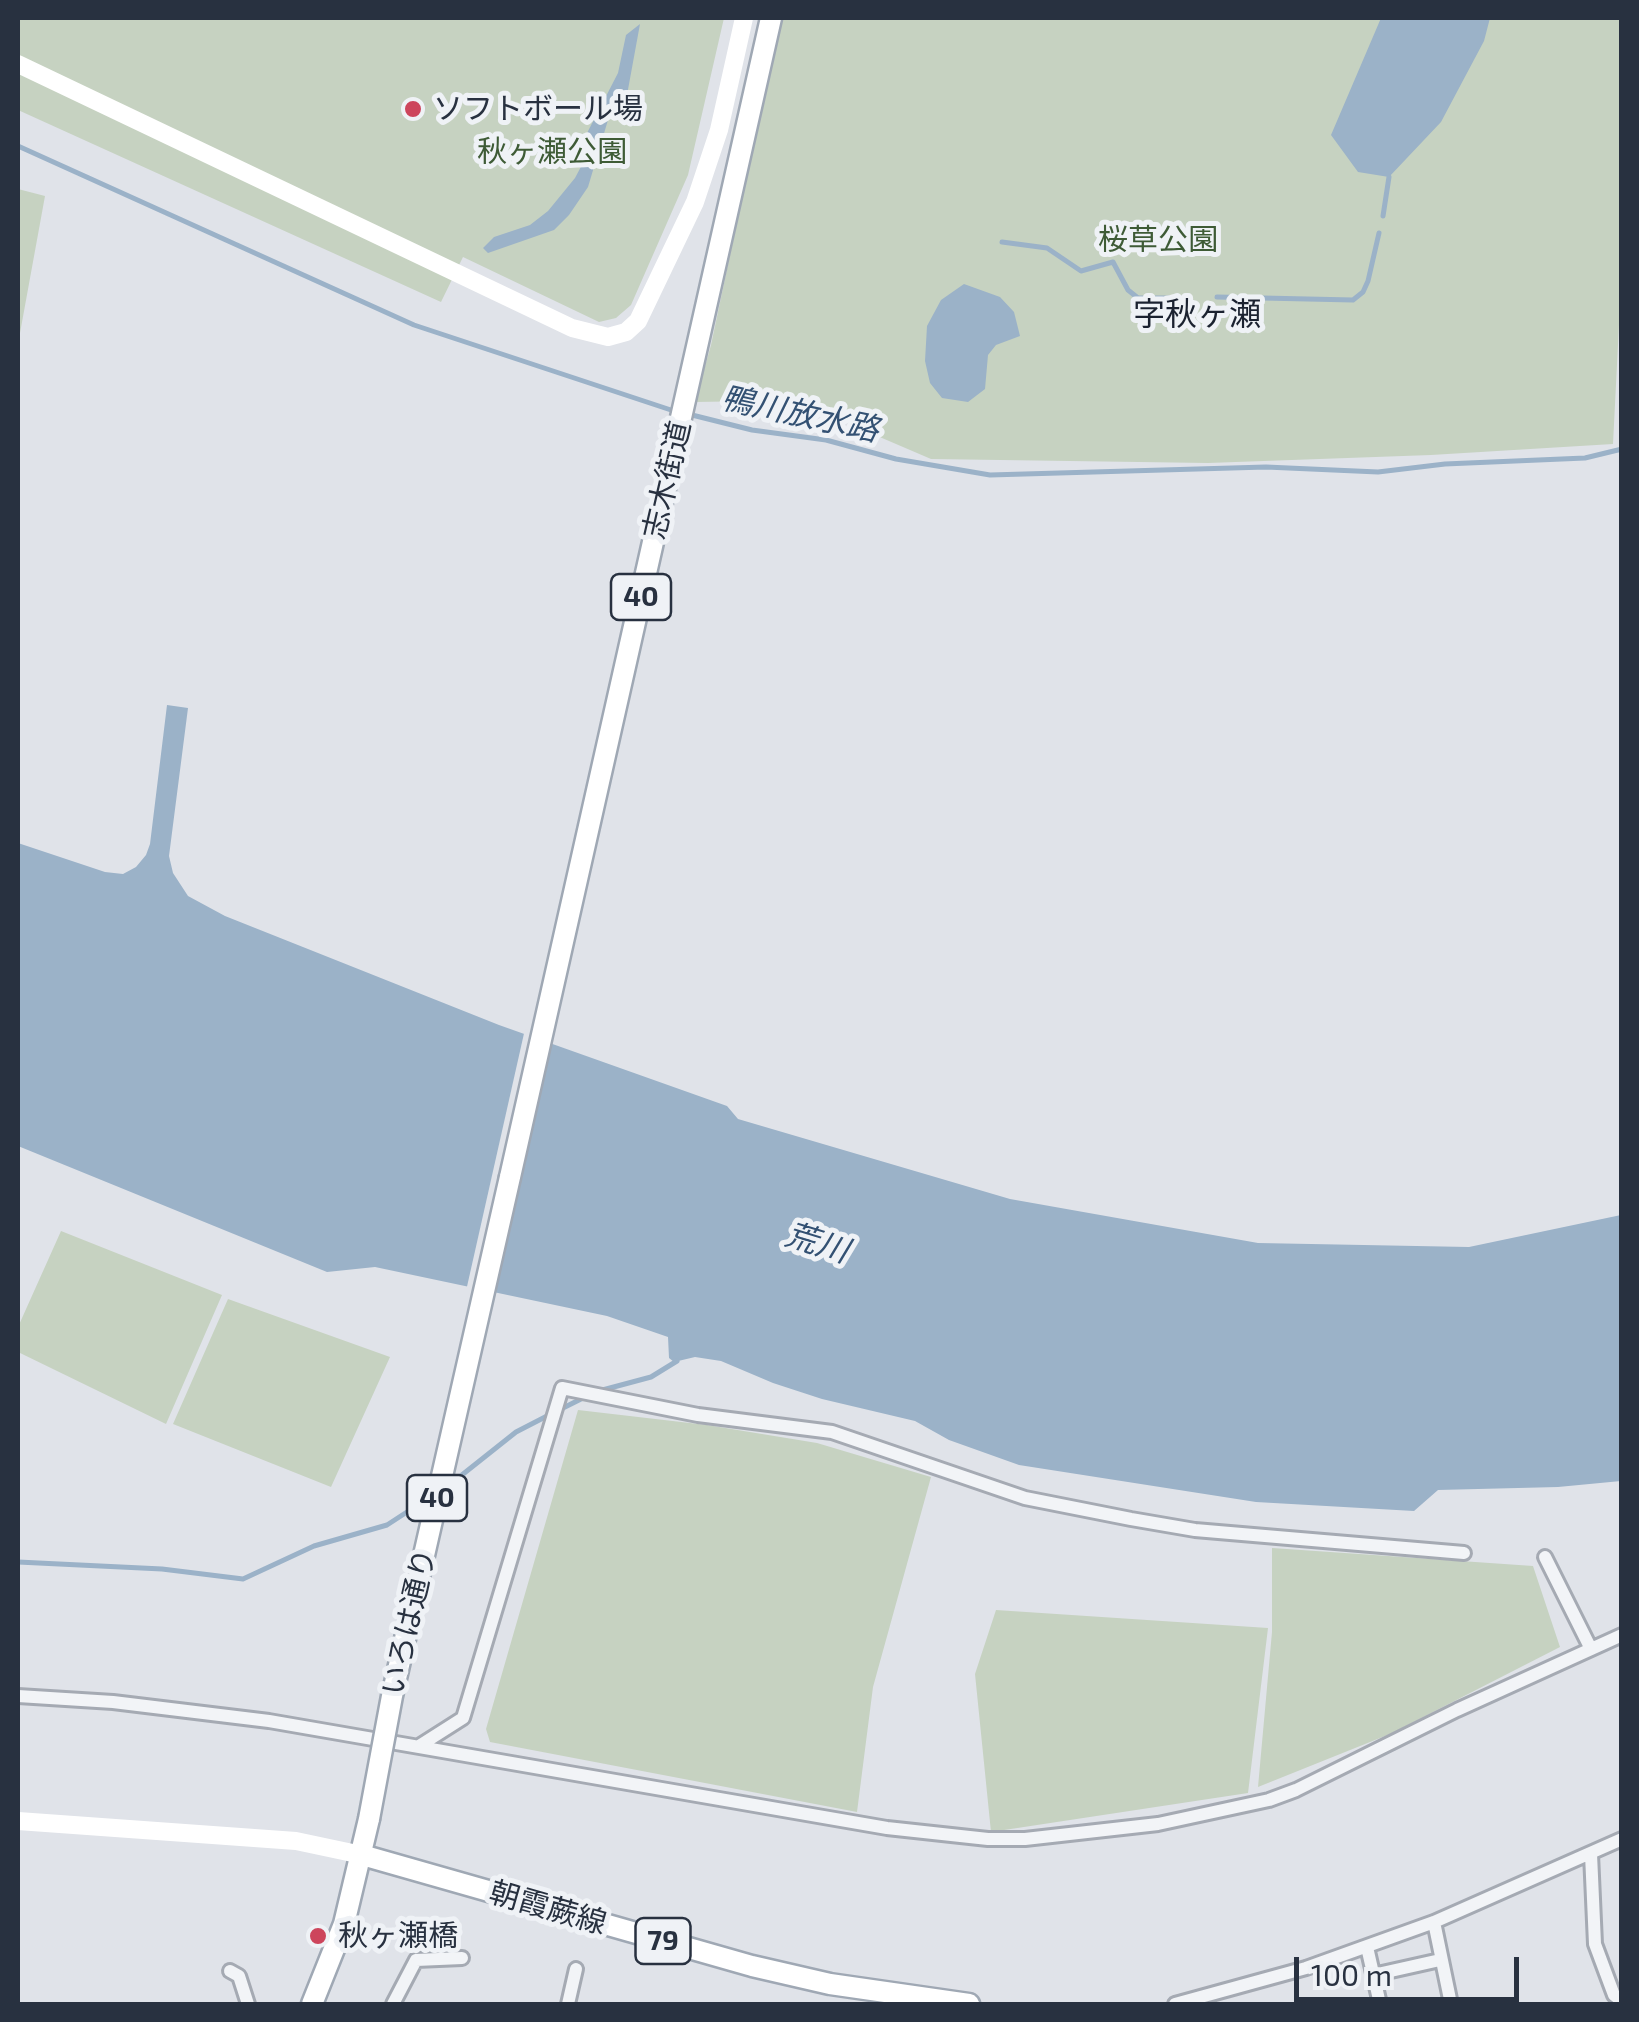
<!DOCTYPE html>
<html>
<head>
<meta charset="utf-8">
<style>
  body { margin:0 }
  #map { position:relative; width:1639px; height:2022px; overflow:hidden; background:#e0e3e9; font-family:"Exo 2",sans-serif }
  canvas { display:block }
  .frame { position:absolute; inset:0; border:20px solid #283140; pointer-events:none }
  .scale { position:absolute; left:1294px; top:1957px; width:225px; height:45px; box-sizing:border-box; border:5px solid #283140; border-top:0; padding-left:12px; font-size:30px; line-height:35px; white-space:nowrap; color:#283140; -webkit-text-stroke:8px #eff2f6; paint-order:stroke }
</style>
</head>
<body>
<div id="map">
<canvas width="1639" height="2022"></canvas>
<div class="frame"></div>
<div class="scale">100 m</div>
</div>
<script>
const ctx = document.querySelector('canvas').getContext('2d');
ctx.lineJoin = 'round';
function fillPath(path, color) {
  ctx.fillStyle = color;
  ctx.fill(path, 'evenodd');
}
function toPath(rows) {
  const path = new Path2D();
  for (const r of rows) {
    path.moveTo(r[0], r[1]);
    for (let i = 2; i < r.length; i += 2) path.lineTo(r[i], r[i + 1]);
  }
  return path;
}
function stroke(path, color, width, dash) {
  ctx.strokeStyle = color;
  ctx.lineWidth = width;
  ctx.lineCap = dash ? 'butt' : 'round';
  ctx.setLineDash(dash || []);
  ctx.stroke(path);
}
function drawText(font, color, halo, rows, align = 'center') {
  ctx.font = font + ' "Exo 2","Noto Sans JP",sans-serif';
  ctx.lineWidth = 10;
  ctx.setLineDash([]);
  ctx.textBaseline = 'middle';
  ctx.strokeStyle = halo;
  ctx.fillStyle = color;
  for (const [text, x, y, turn = 0] of rows) {
    ctx.save();
    ctx.translate(x, y);
    ctx.rotate((+turn || 0) * Math.PI / 180);
    ctx.textAlign = isNaN(turn) ? turn : align;
    if (halo) ctx.strokeText(text, 0, 0);
    ctx.fillText(text, 0, 0);
    ctx.restore();
  }
}
fillPath(toPath([
  [18,18,724,18,688,175,631,305,616,318,599,322,463,257,441,302,18,110],
  [780,18,1621,18,1622,265,1613,444,1431,455,1208,463,931,459,833,417,756,401,695,402,711,345],
  [18,189,45,196,18,344],
  [61,1231,222,1295,166,1424,18,1352,18,1327],
  [228,1299,390,1357,331,1487,173,1424],
  [578,1410,707,1425,817,1443,931,1477,873,1687,857,1812,490,1742,486,1729],
  [1272,1548,1533,1566,1560,1647,1390,1734,1258,1787,1272,1632],
  [996,1610,1268,1628,1248,1793,991,1832,975,1674]
]), '#c6d2c1');
fillPath(toPath([
  [1381,18,1490,18,1484,41,1441,122,1389,177,1358,172,1331,135],
  [640,24,627,95,608,120,588,187,569,215,554,230,488,253,483,248,494,237,530,225,548,211,575,178,584,161,586,135,618,73,626,35],
  [964,284,1000,297,1014,312,1020,336,996,345,988,355,985,389,968,402,942,398,930,383,925,361,927,326,941,300],
  [167,705,188,708,169,856,173,873,188,896,225,916,499,1025,727,1106,738,1119,1010,1199,1258,1243,1469,1247,1621,1215,1621,1481,1558,1487,1438,1490,1414,1511,1256,1502,1019,1465,949,1440,915,1421,822,1399,773,1383,721,1361,695,1357,674,1362,669,1358,668,1337,607,1316,375,1267,327,1272,18,1146,18,843,105,872,123,874,136,867,146,855,150,844]
]), '#9bb2c8');
fillPath(toPath([
  [525,1029,551,1038,493,1297,466,1291]
]), '#e0e3e9');
stroke(toPath([
  [18,146,414,325,677,412],
  [1383,216,1389,177],
  [1002,242,1047,248,1081,271,1113,262,1128,290,1138,298,1187,298],
  [1217,297,1353,300,1363,292,1368,281,1379,233],
  [688,414,752,430,826,440,896,459,990,475,1266,467,1378,472,1445,464,1585,458,1622,449],
  [595,1392,651,1377,677,1361],
  [559,1410,585,1397],
  [448,1486,516,1432,549,1415],
  [18,1562,162,1569,243,1579,314,1546,387,1525,430,1497]
]), '#9bb2c8', 5);
const street = toPath([
  [1545,1557,1591,1649],
  [18,1696,113,1702,269,1721,887,1828,988,1839,1025,1839,1158,1824,1269,1800,1296,1790,1457,1710,1622,1635],
  [419,1746,463,1718,562,1388,698,1415,832,1432,1025,1498,1131,1519,1195,1530,1464,1553],
  [1591,1854,1595,1944,1614,1995,1622,2001],
  [1434,1922,1451,2004],
  [1367,1947,1380,2004],
  [230,1971,239,1976,248,2004],
  [1373,1975,1440,1960],
  [393,2004,416,1960,462,1958],
  [568,2004,576,1969],
  [1175,2004,1306,1968,1434,1922,1622,1839]
]);
const primary = toPath([
  [510,1177,771,18],
  [362,1855,752,1966,830,1984,969,2004],
  [312,2004,344,1924,369,1819]
]);
stroke(street, '#a5aab3', 18);
stroke(primary, '#9fa8b4', 25);
stroke(street, '#f2f4f7', 12);
stroke(toPath([
  [18,64,572,328,608,337,626,332,638,321,695,202,719,130,744,18],
  [18,1821,296,1841,362,1855]
]), '#fff', 18);
stroke(primary, '#fff', 20);
const primaryBridge = toPath([
  [369,1819,392,1696,510,1177]
]);
stroke(primaryBridge, '#9fa8b4', 25, []);
stroke(primaryBridge, '#fff', 20);
for (const [x, y, r, color] of [
  [413,109,10,"#cd455c"],
  [318,1936,10,"#cd455c"]
]) {
  const dot = new Path2D();
  dot.arc(x, y, r, 0, 2 * Math.PI);
  ctx.fillStyle = color;
  ctx.fill(dot);
  stroke(dot, '#eff2f6', 4);
}
for (const [x, y, w] of [
  [641,597,60],
  [437,1498,60],
  [663,1941,55]
]) {
  const box = new Path2D();
  box.roundRect(x - w / 2, y - 23, w, 46, 8);
  ctx.fillStyle = '#eff2f6';
  ctx.fill(box);
  stroke(box, '#283140', 2.5);
}
drawText('bold 28px', '#283140', null, [
  ["40",641,597],
  ["40",437,1498],
  ["79",663,1941]
]);
drawText('30px', '#283140', '#eff2f6', [
  ["ソフトボール場",433,109],
  ["秋ヶ瀬橋",338,1936]
], 'left');
drawText('30px', '#3e5b36', '#eff2f6', [
  ["秋ヶ瀬公園",552,152],
  ["桜草公園",1158,240]
]);
drawText('30px', '#283140', '#eff2f6', [
  ["志木街道",667,480,-77],
  ["いろは通り",409,1622,-77],
  ["朝霞蕨線",548,1908,16]
]);
drawText('32px', '#1b2230', '#eff2f6', [
  ["字秋ヶ瀬",1197,314]
]);
drawText('italic 32px', '#335173', '#eff2f6', [
  ["鴨川放水路",800,414,12],
  ["荒川",817,1243,17]
]);
</script>
</body>
</html>
